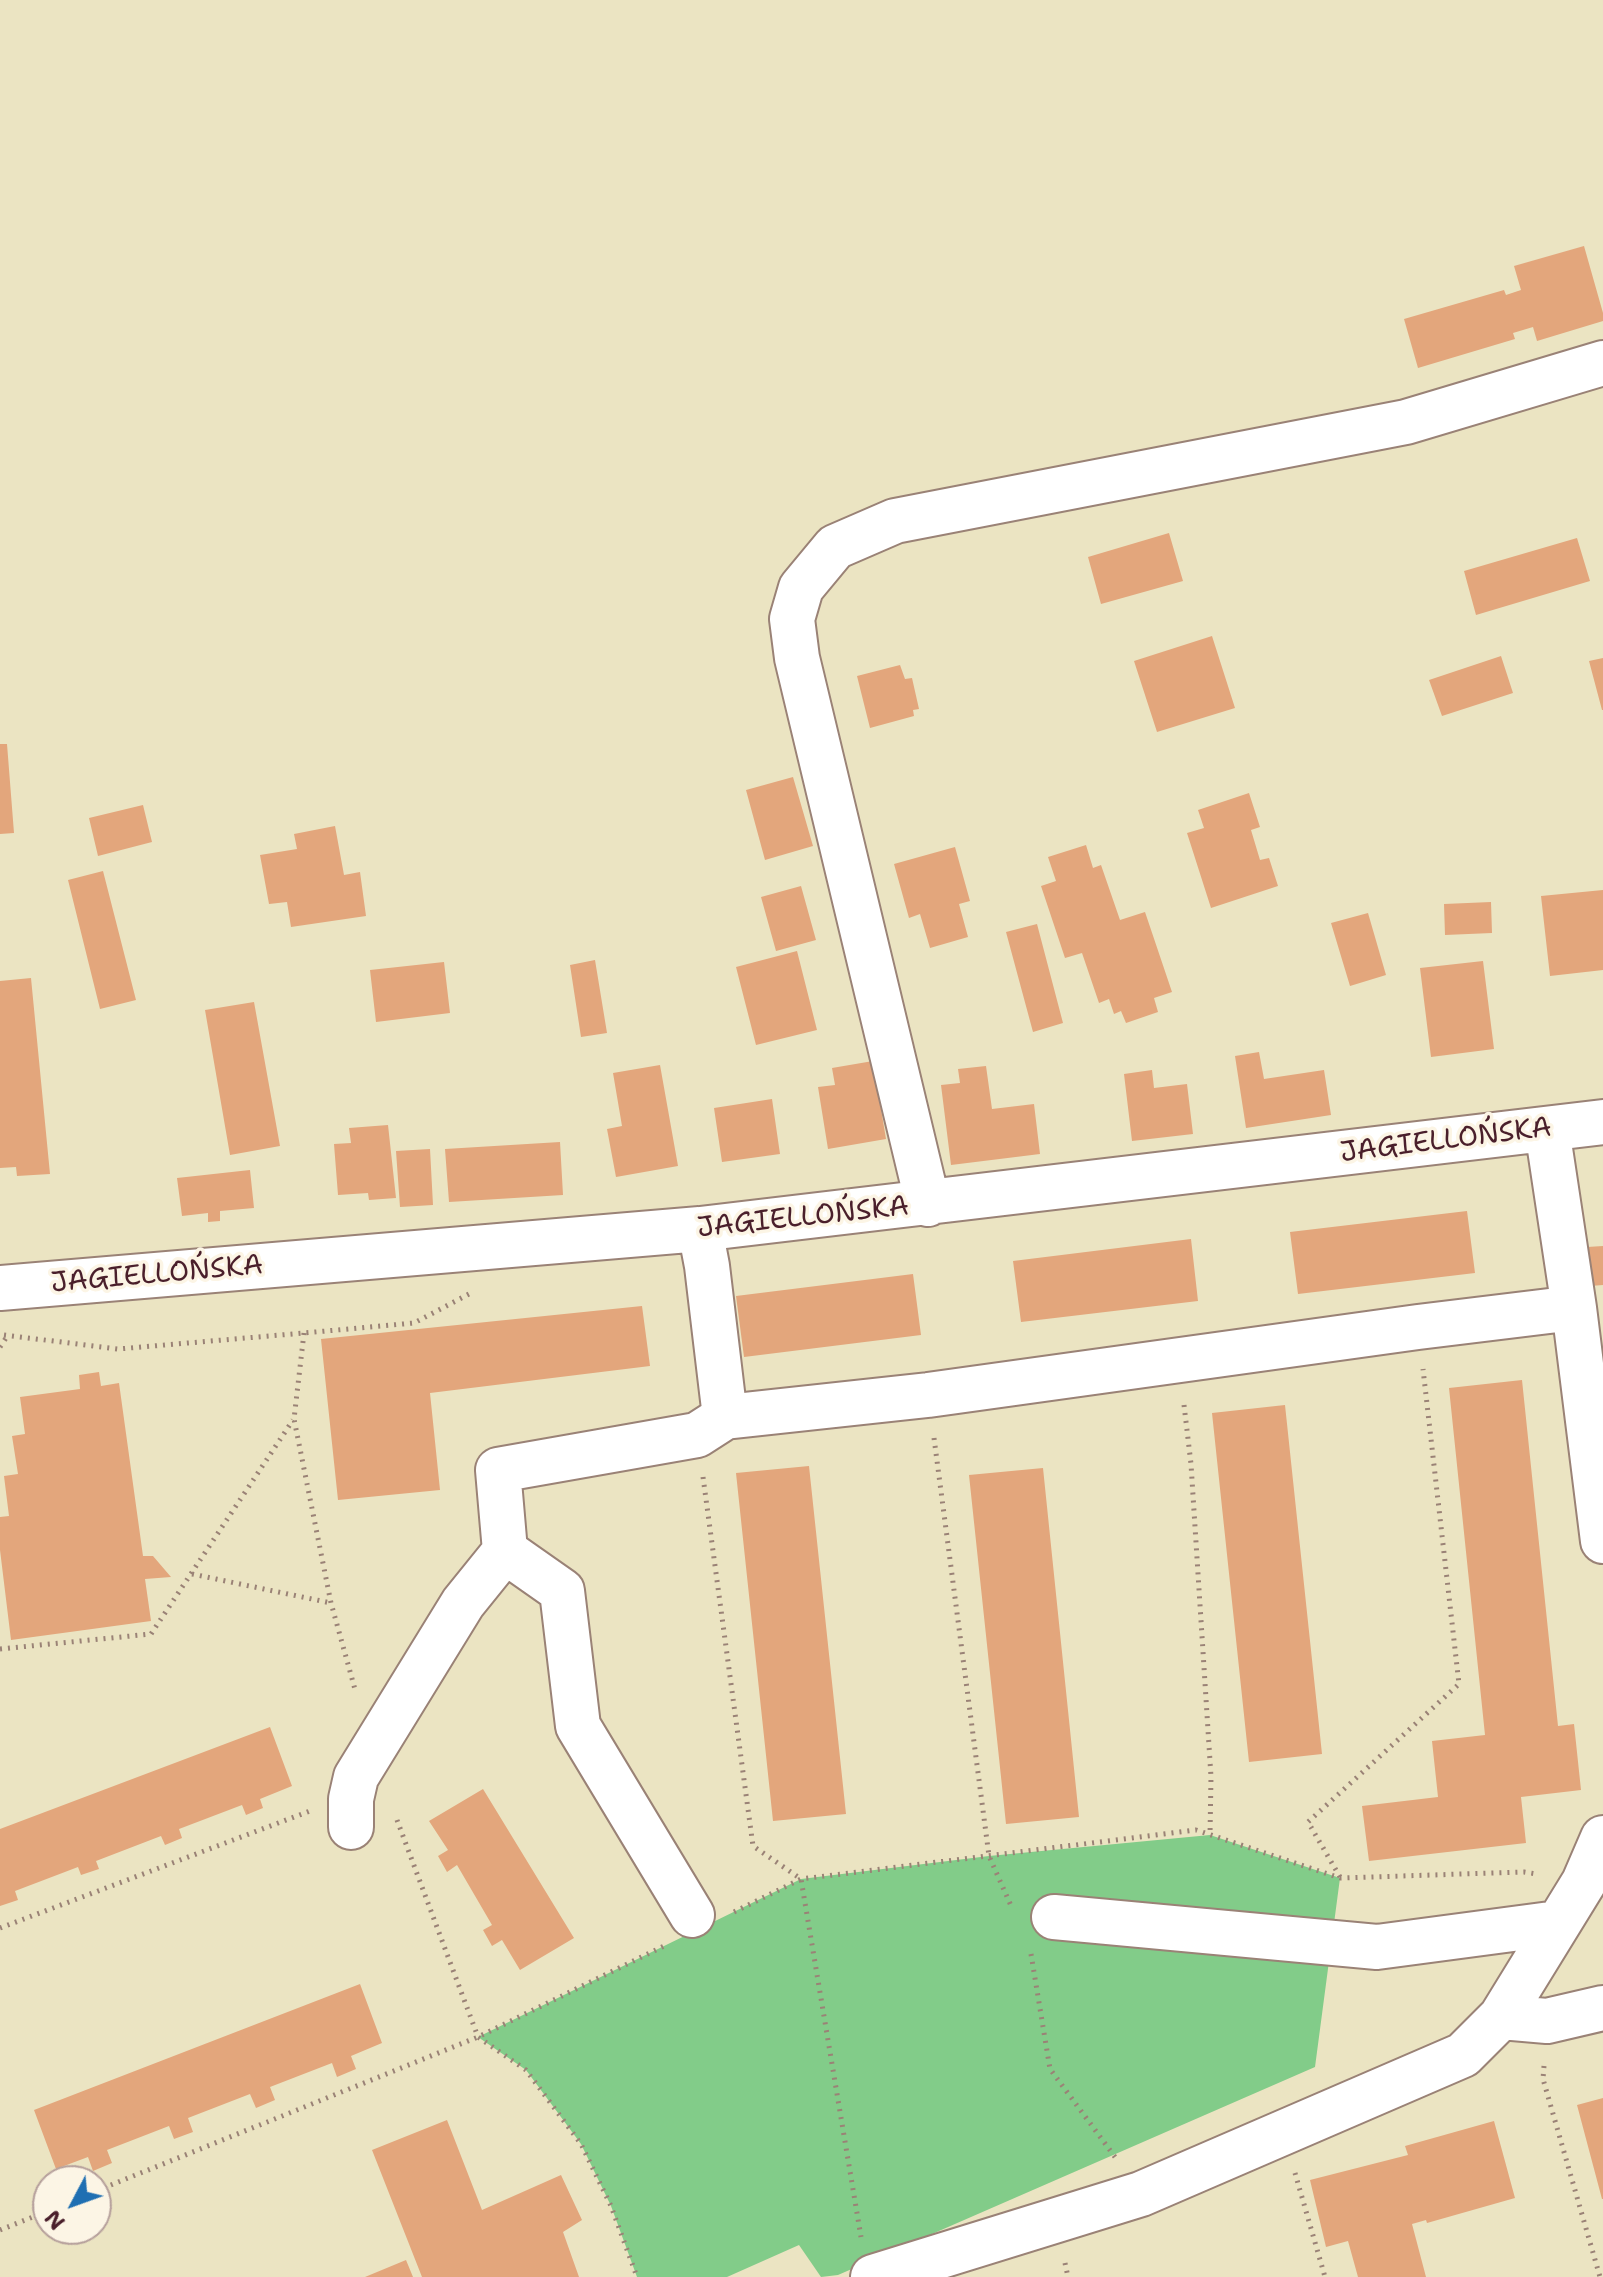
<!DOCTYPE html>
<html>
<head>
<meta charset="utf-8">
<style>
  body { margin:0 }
  #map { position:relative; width:1603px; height:2277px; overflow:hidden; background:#ebe4c2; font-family:"Shantell Sans",sans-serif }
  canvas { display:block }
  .north { position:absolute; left:32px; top:2165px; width:80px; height:80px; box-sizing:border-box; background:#fcf5e5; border:2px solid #b59f9b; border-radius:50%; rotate:229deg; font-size:22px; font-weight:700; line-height:32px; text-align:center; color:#4a1f2b }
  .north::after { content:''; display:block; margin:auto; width:28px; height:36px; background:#1f6fb2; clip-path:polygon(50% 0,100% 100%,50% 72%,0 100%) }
</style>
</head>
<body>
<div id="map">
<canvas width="1603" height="2277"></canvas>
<div class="north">N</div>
</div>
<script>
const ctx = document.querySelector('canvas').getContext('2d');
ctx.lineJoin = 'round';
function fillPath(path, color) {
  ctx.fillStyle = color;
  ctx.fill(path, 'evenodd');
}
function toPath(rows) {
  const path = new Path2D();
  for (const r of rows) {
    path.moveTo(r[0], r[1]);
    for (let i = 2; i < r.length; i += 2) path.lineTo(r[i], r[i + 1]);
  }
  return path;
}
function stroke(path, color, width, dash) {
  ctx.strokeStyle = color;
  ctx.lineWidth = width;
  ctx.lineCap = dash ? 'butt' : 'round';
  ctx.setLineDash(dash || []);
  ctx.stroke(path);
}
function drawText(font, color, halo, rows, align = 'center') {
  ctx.font = font + ' "Shantell Sans",sans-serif';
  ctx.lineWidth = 7;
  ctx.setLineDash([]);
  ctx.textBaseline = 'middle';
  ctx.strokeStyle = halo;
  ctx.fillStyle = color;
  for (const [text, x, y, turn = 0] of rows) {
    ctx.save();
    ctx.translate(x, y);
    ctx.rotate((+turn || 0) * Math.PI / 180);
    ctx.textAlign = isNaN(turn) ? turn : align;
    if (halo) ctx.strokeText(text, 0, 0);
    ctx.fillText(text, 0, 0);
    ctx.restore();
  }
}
fillPath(toPath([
  [1210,1835,1340,1878,1315,2067,838,2275,821,2277,799,2245,727,2277,637,2277,611,2206,581,2144,526,2070,478,2037,801,1879,989,1856]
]), '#82cc89');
fillPath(toPath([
  [1584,246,1603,313,1603,321,1537,341,1533,327,1513,333,1515,339,1418,368,1404,319,1504,290,1506,295,1521,290,1514,266],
  [1169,533,1183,581,1101,604,1088,557],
  [1577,538,1590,581,1476,615,1464,571],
  [1212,636,1235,708,1157,732,1134,661],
  [1501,656,1513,693,1442,716,1429,680],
  [1603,658,1603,710,1602,710,1589,661],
  [900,665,905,679,912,678,919,709,913,710,914,716,870,728,857,676],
  [0,744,7,744,14,833,0,834],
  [793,777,813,846,765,860,746,790],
  [1249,793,1260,827,1251,830,1260,860,1269,858,1278,886,1211,908,1187,833,1204,828,1198,810],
  [143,805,152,842,98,856,89,818],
  [335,826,344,875,360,872,366,916,291,927,287,902,269,904,260,855,297,849,294,834],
  [1086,845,1093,868,1101,865,1120,920,1145,912,1172,992,1154,998,1158,1012,1126,1023,1121,1011,1114,1014,1109,999,1099,1003,1082,953,1065,958,1041,886,1056,881,1048,857],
  [955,847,970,901,959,904,968,937,930,948,920,914,909,918,894,864],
  [103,871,136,1000,100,1009,68,880],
  [801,886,816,940,776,951,761,897],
  [1603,890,1603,970,1550,976,1541,896],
  [1491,902,1492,933,1445,935,1444,904],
  [1368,913,1386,975,1350,986,1331,923],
  [1037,924,1063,1023,1033,1032,1006,932],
  [797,951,817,1030,756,1045,736,967],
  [595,960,607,1033,581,1037,570,965],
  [1483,961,1494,1049,1431,1057,1420,968],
  [444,962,450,1013,376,1022,370,970],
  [31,978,50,1174,17,1176,16,1167,0,1168,0,981],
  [254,1002,280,1146,230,1155,205,1010],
  [1259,1052,1264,1079,1324,1070,1331,1115,1246,1128,1235,1056],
  [873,1061,886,1139,828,1149,818,1087,835,1085,832,1068],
  [660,1065,678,1166,616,1177,607,1129,622,1126,613,1073],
  [986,1066,992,1109,1034,1104,1040,1154,951,1165,941,1085,960,1083,958,1069],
  [1152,1070,1154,1088,1187,1084,1193,1134,1132,1141,1124,1074],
  [772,1099,780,1154,722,1162,714,1108],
  [388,1125,396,1198,369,1200,368,1193,338,1195,334,1144,351,1143,349,1128],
  [560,1142,563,1195,449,1202,445,1149],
  [430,1149,433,1205,400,1207,396,1151],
  [250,1170,254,1208,220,1211,220,1221,208,1222,208,1213,182,1216,177,1178],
  [1467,1211,1475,1273,1298,1294,1290,1232],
  [1191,1239,1198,1301,1021,1322,1013,1261],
  [1603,1246,1603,1285,1590,1286,1587,1247],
  [913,1274,921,1335,744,1357,736,1296],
  [642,1306,650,1366,430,1393,440,1490,338,1500,321,1339],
  [99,1372,101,1386,119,1383,143,1556,153,1556,171,1577,145,1579,151,1621,11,1640,0,1550,0,1517,9,1516,4,1476,18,1474,12,1436,25,1434,20,1397,80,1389,79,1375],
  [1522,1380,1558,1726,1574,1724,1581,1790,1521,1797,1526,1843,1369,1861,1362,1806,1438,1797,1432,1741,1485,1735,1449,1388],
  [1285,1405,1322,1754,1249,1762,1212,1413],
  [809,1466,846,1814,773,1821,736,1473],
  [1043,1468,1079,1817,1006,1824,969,1475],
  [270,1727,292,1786,260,1799,263,1808,246,1815,242,1805,179,1829,182,1838,165,1845,161,1836,96,1861,99,1869,81,1875,78,1867,15,1891,18,1900,0,1906,0,1829],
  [483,1789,574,1938,520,1970,502,1940,492,1946,483,1930,492,1925,457,1865,447,1872,438,1856,448,1850,429,1821],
  [360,1984,382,2043,351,2056,356,2069,337,2077,332,2063,270,2087,275,2100,256,2108,250,2094,188,2118,193,2132,174,2139,169,2126,107,2150,112,2163,93,2171,88,2157,56,2169,34,2110],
  [1603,2098,1603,2199,1602,2199,1577,2105],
  [447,2120,482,2210,561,2175,582,2220,563,2232,579,2277,422,2277,372,2150],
  [1494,2121,1515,2198,1427,2223,1426,2220,1412,2224,1426,2277,1358,2277,1348,2241,1326,2247,1310,2180,1408,2155,1405,2146],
  [406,2260,413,2277,365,2277]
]), '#e3a67c');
const minor = toPath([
  [1547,1129,1574,1308,1603,1541],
  [928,1204,797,658,792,619,801,588,835,547,895,521,1406,422,1603,363],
  [700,1229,707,1266,725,1417],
  [0,1288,700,1229,1603,1122],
  [505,1551,562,1591,578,1726,692,1915],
  [351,1827,351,1799,356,1777,463,1603,505,1551,498,1470,697,1435,725,1417,928,1395,1418,1327,1574,1308],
  [1054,1917,1377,1947,1558,1923],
  [1501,2017,1547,2021,1603,2008],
  [873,2277,1141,2194,1463,2055,1501,2017,1584,1882,1603,1838]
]);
stroke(minor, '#9a8276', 48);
stroke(toPath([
  [304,1333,294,1419,331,1603,356,1693],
  [4,1335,118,1349,304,1333,414,1323,469,1294],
  [0,1347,8,1335],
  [1184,1405,1191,1464,1211,1777,1210,1835],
  [934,1438,989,1856,1012,1908],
  [703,1477,753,1846,801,1879,861,2237],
  [192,1574,331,1603],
  [0,1649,151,1634,293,1420],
  [397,1820,478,2037,526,2070,581,2144,611,2206,637,2277],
  [1340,1877,1308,1822,1459,1684,1423,1369],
  [734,1912,801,1879,1196,1830,1340,1878,1524,1872,1537,1874],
  [0,1928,310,1811],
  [1031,1954,1050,2069,1115,2157],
  [1544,2066,1543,2079,1600,2277],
  [1295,2173,1325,2277],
  [96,2191,478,2037,664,1946],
  [0,2230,48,2211],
  [1065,2263,1068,2277]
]), '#9a8276', 5, [2, 6]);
stroke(minor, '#fff', 44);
drawText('28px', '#4a1f2b', '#fcf5e5', [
  ["JAGIELLOŃSKA",1446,1141,-7],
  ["JAGIELLOŃSKA",803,1218,-6],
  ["JAGIELLOŃSKA",157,1275,-5]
]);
</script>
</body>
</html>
